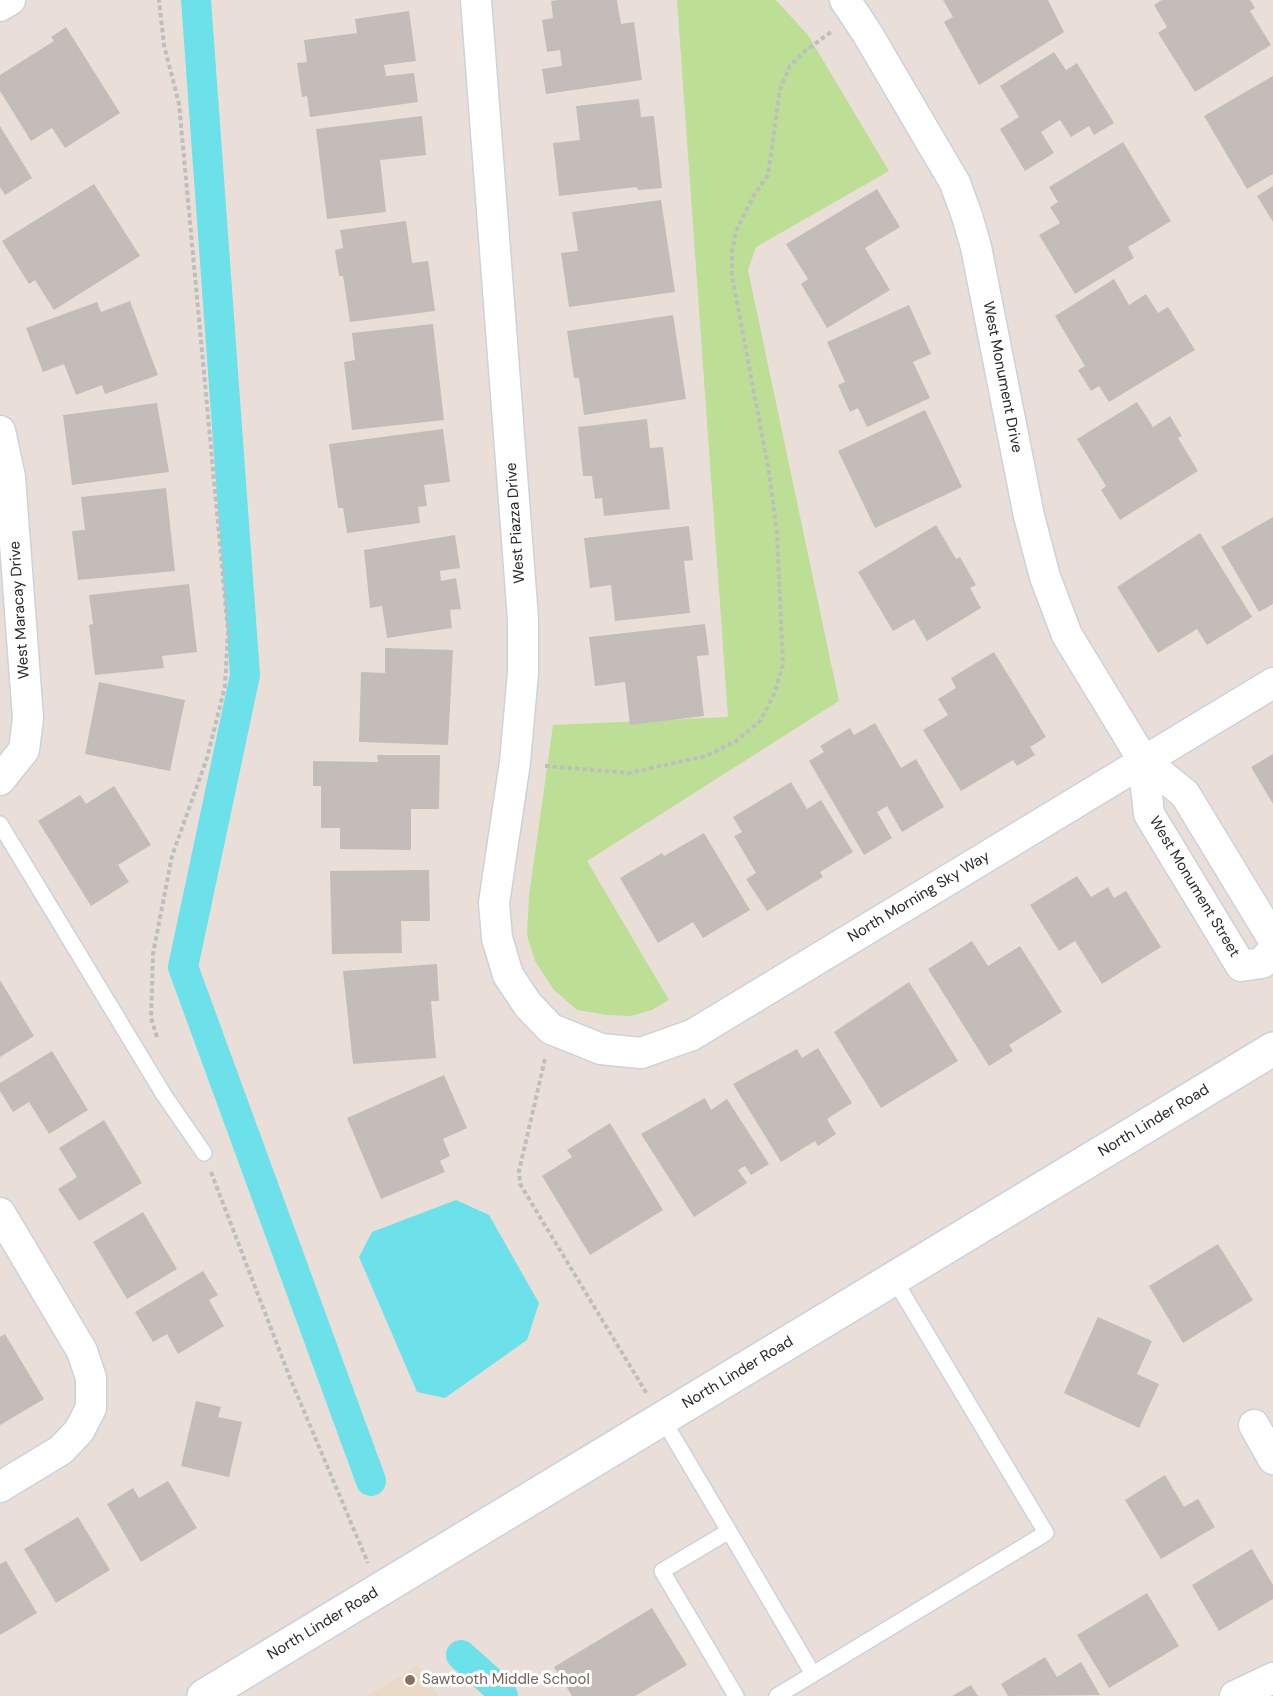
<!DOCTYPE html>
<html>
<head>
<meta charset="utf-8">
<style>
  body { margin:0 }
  canvas { display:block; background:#e9dfd8 }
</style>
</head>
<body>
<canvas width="1273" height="1696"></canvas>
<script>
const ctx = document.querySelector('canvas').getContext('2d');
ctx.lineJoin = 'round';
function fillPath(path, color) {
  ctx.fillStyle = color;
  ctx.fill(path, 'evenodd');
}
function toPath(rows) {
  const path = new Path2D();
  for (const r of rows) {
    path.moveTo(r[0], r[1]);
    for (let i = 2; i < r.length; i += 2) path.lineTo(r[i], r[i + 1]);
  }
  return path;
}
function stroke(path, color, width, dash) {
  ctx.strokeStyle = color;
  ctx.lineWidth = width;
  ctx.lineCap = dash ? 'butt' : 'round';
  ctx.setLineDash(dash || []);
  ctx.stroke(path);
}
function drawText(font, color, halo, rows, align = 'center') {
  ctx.font = font + ' "DM Sans",sans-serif';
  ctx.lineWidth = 6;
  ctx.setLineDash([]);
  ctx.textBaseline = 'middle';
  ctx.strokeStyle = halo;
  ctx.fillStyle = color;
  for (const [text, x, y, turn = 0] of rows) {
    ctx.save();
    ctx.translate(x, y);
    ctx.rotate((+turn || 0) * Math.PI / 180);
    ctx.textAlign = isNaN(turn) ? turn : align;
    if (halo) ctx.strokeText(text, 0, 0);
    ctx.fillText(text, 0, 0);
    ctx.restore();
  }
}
fillPath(toPath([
  [418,1665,438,1696,367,1696]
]), '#ebd9c7');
fillPath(toPath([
  [677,0,776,0,808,35,889,171,756,247,748,270,839,701,587,861,669,1000,652,1010,631,1016,607,1015,577,1010,554,990,535,961,527,935,529,896,553,725,728,717]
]), '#bddf95');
fillPath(toPath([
  [456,1200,489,1215,539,1303,527,1340,445,1398,417,1392,359,1257,372,1232]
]), '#6ce1ea');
stroke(toPath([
  [196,0,245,675,183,967,371,1481],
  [461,1655,499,1689,503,1696]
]), '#6ce1ea', 30);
fillPath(toPath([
  [559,0,617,0,621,24,634,22,642,80,546,94,542,69,562,66,560,50,547,52,542,20,553,18,551,1],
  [943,0,1048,0,1064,32,979,85,944,22,953,17],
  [1162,0,1250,0,1255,8,1250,11,1271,45,1195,92,1158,33,1167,27,1154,5],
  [409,11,416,61,384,65,386,76,414,73,418,102,310,117,307,96,302,97,297,63,307,62,304,40,357,33,355,19],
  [66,27,120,113,65,148,52,128,31,141,0,91,0,75,54,41,51,37],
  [1054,52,1066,70,1077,63,1114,123,1094,135,1089,126,1071,137,1060,120,1041,132,1054,153,1025,171,1000,129,1019,117,1000,86],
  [1273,76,1273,174,1247,189,1204,116],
  [639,99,641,117,654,116,662,188,638,190,637,187,559,196,553,143,580,140,576,106],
  [422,116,426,155,380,160,386,212,327,219,316,129],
  [0,126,32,178,5,195,0,187],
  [1123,142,1171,221,1128,247,1134,258,1075,294,1039,235,1060,223,1050,207,1058,202,1049,187],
  [94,184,140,256,54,310,35,280,29,284,2,241],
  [1273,186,1273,222,1257,196],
  [877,189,900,227,865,248,890,290,827,328,801,284,808,279,786,244],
  [661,200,675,292,569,307,561,253,578,251,572,212],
  [406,221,412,263,428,261,435,311,350,322,343,276,339,276,335,250,343,248,340,230],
  [1114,279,1129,305,1146,294,1158,313,1168,307,1195,350,1109,402,1099,386,1091,391,1078,370,1085,366,1055,316],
  [130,301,158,375,105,394,102,385,76,395,64,364,43,372,26,328,97,302,101,312],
  [909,305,931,354,913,362,930,398,867,427,858,408,850,412,838,385,845,382,827,342],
  [673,315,686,399,584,415,579,378,574,378,567,331],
  [433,324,444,420,352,430,344,362,355,360,352,333],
  [1137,402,1153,427,1170,416,1182,436,1178,438,1198,471,1120,520,1101,490,1106,486,1077,439],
  [157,403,169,472,72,485,63,415],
  [925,410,962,487,875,528,838,451],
  [647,419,650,448,663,447,670,509,604,516,602,498,595,499,592,476,583,476,578,427],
  [443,429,450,482,424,485,427,506,418,507,420,523,347,533,343,508,338,508,329,444],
  [166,488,175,571,78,580,72,531,85,530,81,497],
  [1273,517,1273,604,1259,612,1221,547],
  [936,525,956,559,960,557,976,585,970,588,981,608,927,641,914,619,893,631,858,572],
  [689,526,693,560,684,561,690,613,615,621,611,585,590,588,584,538],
  [1200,533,1252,617,1207,645,1197,629,1158,653,1117,587],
  [455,535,460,568,440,571,441,581,456,578,461,609,450,610,452,628,387,638,382,606,370,608,364,550],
  [189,584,197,652,162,656,164,668,95,675,89,625,93,624,89,595],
  [705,624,709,655,697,656,704,716,630,725,625,682,595,686,589,637],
  [385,648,453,650,448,745,359,742,361,672,385,673],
  [994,652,1046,737,1030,747,1035,755,1017,766,1013,760,961,791,923,730,948,715,938,699,956,688,951,678],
  [99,682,185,700,170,771,85,754],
  [875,723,901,768,916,759,944,807,902,832,887,806,877,812,892,838,864,855,809,761,824,752,820,746,850,728,854,735],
  [1273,754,1273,804,1251,767],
  [377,755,440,755,439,809,411,809,411,850,340,849,340,828,321,828,321,786,313,786,313,761,378,762],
  [791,782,807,809,821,800,853,852,820,872,823,877,767,911,746,879,756,873,734,836,742,832,733,817],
  [114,786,151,845,118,865,129,882,91,906,38,821,80,795,86,804],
  [704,833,750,910,703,938,693,922,658,943,620,878,662,853,664,856],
  [429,870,430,921,401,921,402,953,332,954,330,871],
  [1077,876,1091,897,1108,887,1114,898,1126,891,1161,947,1102,984,1075,941,1059,951,1030,905],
  [972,941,988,966,1020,946,1062,1012,1009,1045,1013,1051,989,1066,928,969],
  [437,964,439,1001,431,1001,436,1058,353,1064,343,971],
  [0,980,34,1036,0,1057],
  [909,982,958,1061,881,1108,834,1032],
  [818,1048,852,1103,827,1119,836,1134,818,1146,815,1141,781,1162,733,1084,797,1049,802,1058],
  [52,1051,88,1110,49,1134,29,1102,13,1112,0,1091,0,1083],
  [444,1075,467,1128,443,1139,450,1156,440,1161,445,1172,381,1199,347,1118],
  [705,1098,711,1110,727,1099,769,1164,751,1175,745,1166,738,1170,747,1183,694,1217,641,1134],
  [104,1120,142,1183,79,1221,58,1189,77,1177,59,1148],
  [610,1123,663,1210,590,1255,542,1176,572,1157,567,1150],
  [143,1212,177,1269,127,1299,93,1242],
  [1218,1244,1253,1300,1183,1343,1149,1286],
  [203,1271,218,1295,209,1300,224,1326,178,1354,167,1334,153,1342,135,1312],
  [1098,1317,1152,1341,1137,1374,1159,1384,1139,1428,1064,1393],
  [5,1334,44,1399,0,1425,0,1337],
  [196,1401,221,1407,218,1417,242,1422,229,1477,181,1466],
  [1165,1475,1184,1507,1198,1499,1215,1527,1161,1559,1125,1500],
  [168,1481,197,1528,141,1562,107,1504,133,1488,139,1498],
  [78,1517,110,1570,56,1603,24,1549],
  [1252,1549,1273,1585,1273,1599,1219,1631,1192,1585],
  [6,1561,37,1613,0,1635,0,1564],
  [1147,1593,1179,1646,1109,1688,1077,1635],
  [652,1608,687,1665,635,1696,572,1696,554,1667],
  [1045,1657,1057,1677,1081,1662,1100,1695,1008,1696,1001,1684],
  [971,1685,978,1696,952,1696]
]), '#c4bcb8');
const service = toPath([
  [0,824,164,1095,204,1153],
  [662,1418,729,1531,662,1571,736,1696],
  [729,1531,813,1674],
  [777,1696,1046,1533,894,1279]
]);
const minor = toPath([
  [476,0,523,619,523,673,515,762,494,903,497,938,508,975,528,1005,551,1029,601,1049,641,1053,692,1035,1273,683],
  [845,0,867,33,955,183,967,216,976,247,1029,516,1045,577,1067,635,1143,760,1185,794,1273,939],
  [0,6,10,0],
  [0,431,10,477,28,718,24,750,0,780],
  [1143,760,1149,814,1241,966,1262,963,1273,950],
  [0,1213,82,1351,91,1378,91,1408,79,1431,61,1450,0,1487],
  [1254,1425,1273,1459],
  [1235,1696,1273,1678]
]);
const secondary = toPath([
  [204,1696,1273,1049]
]);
stroke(service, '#cbd2dc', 18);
stroke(minor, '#cbd2dc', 33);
stroke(secondary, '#cbd2dc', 36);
stroke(toPath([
  [545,766,629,773,706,756,736,741,761,720,775,692,783,664,777,533,769,472,732,276,732,252,736,231,754,195,768,175,780,89,790,66,805,51,831,32],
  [157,1037,151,1018,153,954,172,856,207,758,225,686,228,631,179,104,164,45,159,0],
  [545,1059,519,1171,520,1184,647,1394],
  [211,1172,290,1378,368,1563]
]), '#bebebe', 4, [4.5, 3]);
stroke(service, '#fff', 15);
stroke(minor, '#fff', 30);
stroke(secondary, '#fff', 33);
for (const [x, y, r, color] of [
  [410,1680,6,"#8d6e63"]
]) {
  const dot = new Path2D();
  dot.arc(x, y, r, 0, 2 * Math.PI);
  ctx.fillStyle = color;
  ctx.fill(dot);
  stroke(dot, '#fff', 2);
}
drawText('15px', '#272727', '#fff', [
  ["West Monument Drive",1002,377,79],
  ["West Piazza Drive",516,523,-94],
  ["West Maracay Drive",20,610,-94],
  ["West Monument Street",1194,887,59],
  ["North Morning Sky Way",919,897,-31],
  ["North Linder Road",1154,1121,-31],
  ["North Linder Road",738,1373,-31],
  ["North Linder Road",323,1624,-31]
]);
drawText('15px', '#785e54', '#fff', [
  ["Sawtooth Middle School",422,1680]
], 'left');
</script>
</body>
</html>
